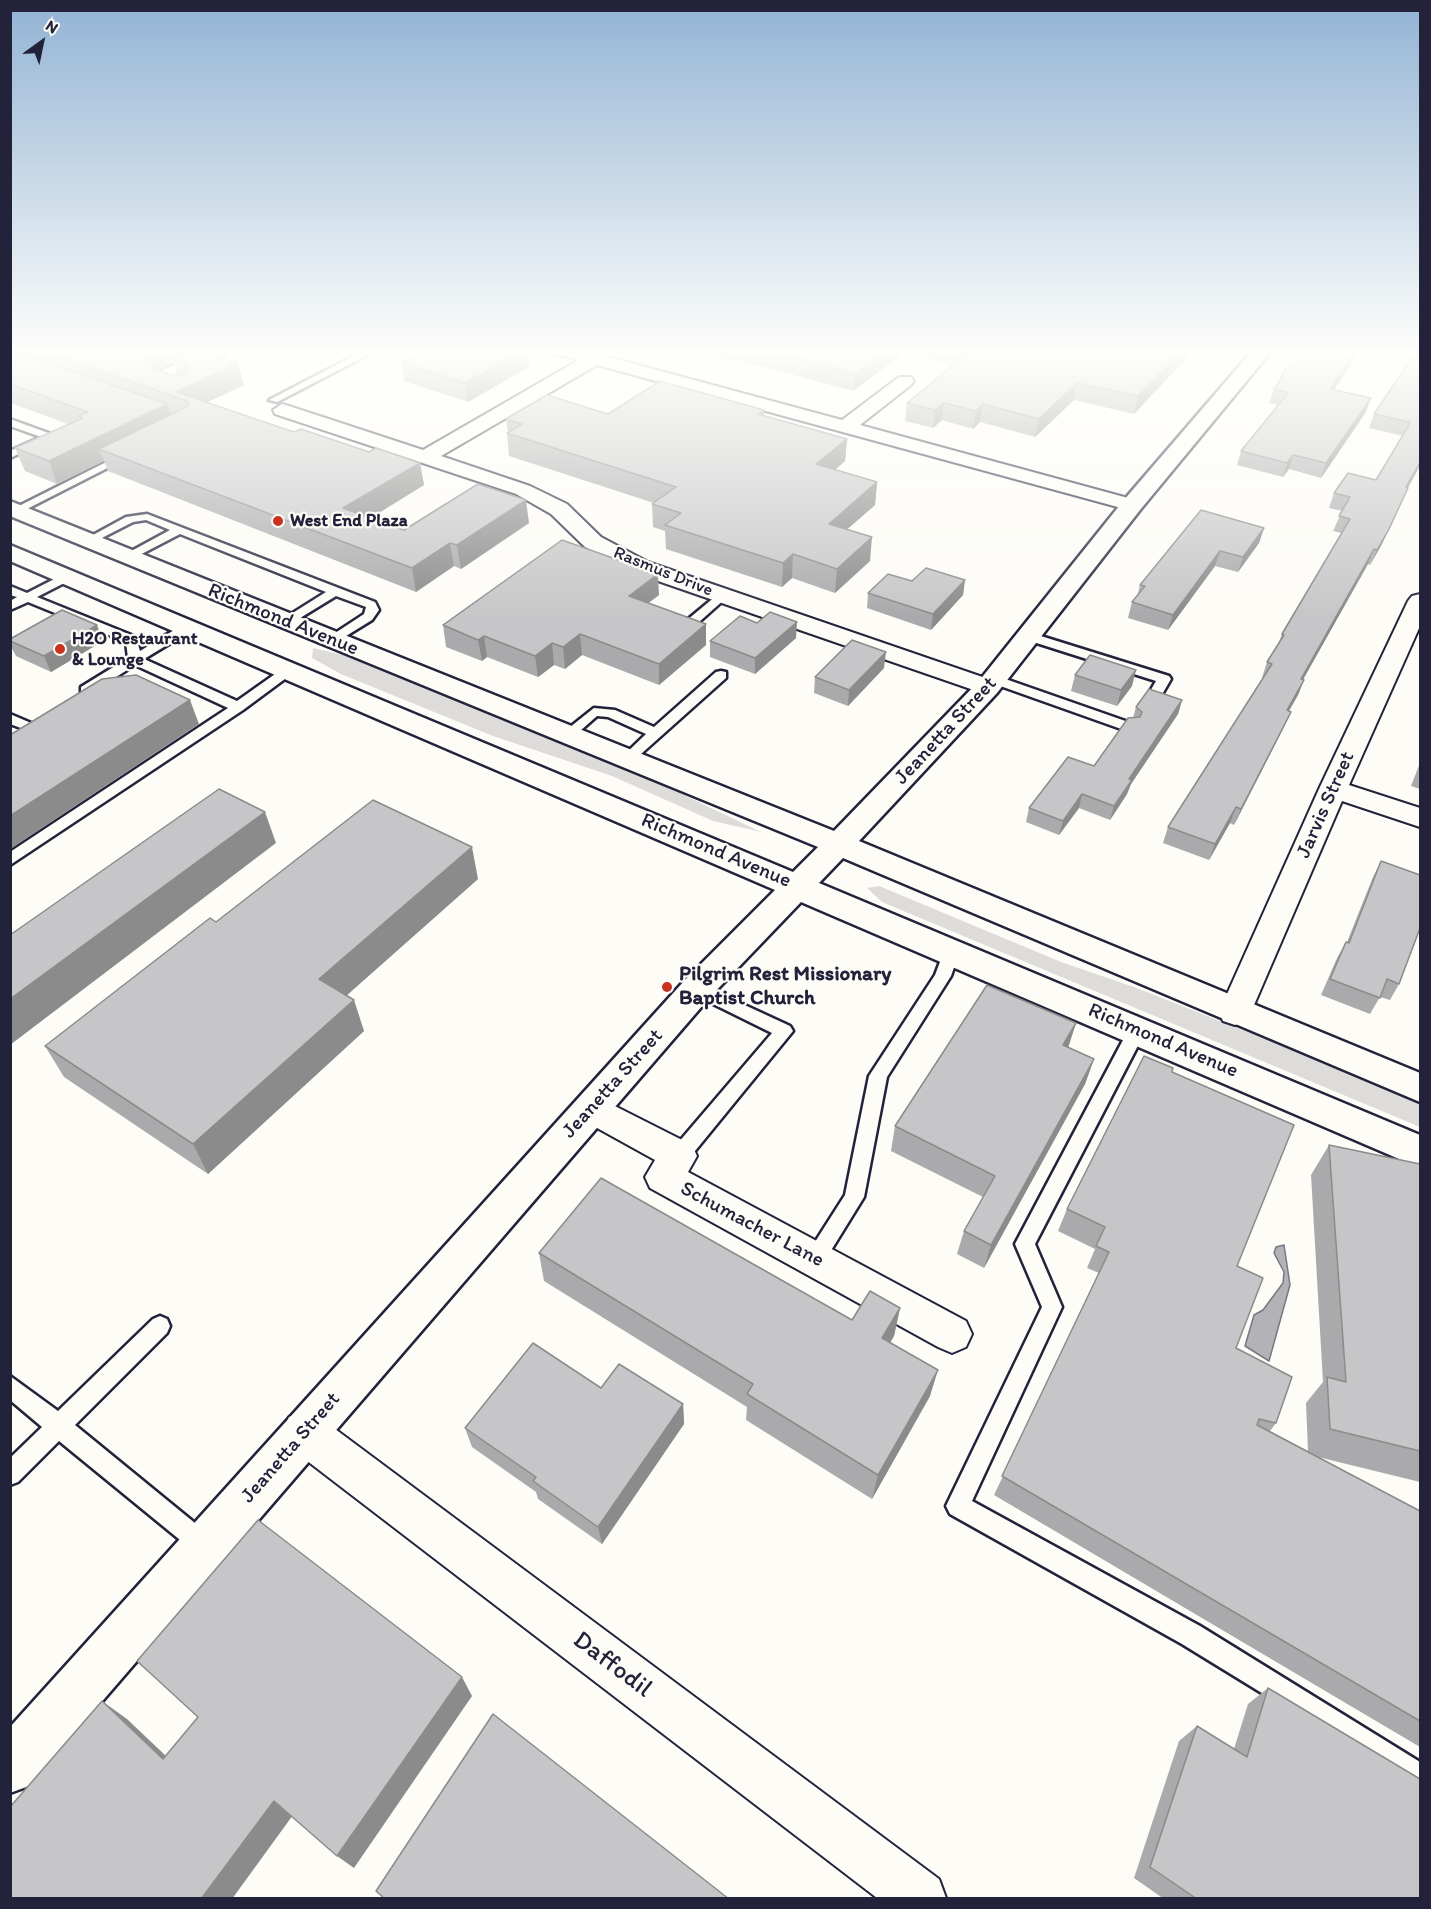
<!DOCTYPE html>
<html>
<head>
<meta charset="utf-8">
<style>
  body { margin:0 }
  #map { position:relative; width:1431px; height:1909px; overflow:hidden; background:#fdfcf7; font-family:Itim,sans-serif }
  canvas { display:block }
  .frame { position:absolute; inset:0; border:12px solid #22223b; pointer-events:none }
  .north { position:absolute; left:12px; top:12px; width:60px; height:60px; -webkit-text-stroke:4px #fdfcf7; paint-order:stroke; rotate:33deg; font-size:16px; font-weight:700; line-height:24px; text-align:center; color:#22223b }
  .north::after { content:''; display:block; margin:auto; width:21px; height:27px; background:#22223b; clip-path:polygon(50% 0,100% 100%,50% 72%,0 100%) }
</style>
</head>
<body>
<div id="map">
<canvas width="1431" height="1909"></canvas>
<div class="frame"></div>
<div class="north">N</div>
</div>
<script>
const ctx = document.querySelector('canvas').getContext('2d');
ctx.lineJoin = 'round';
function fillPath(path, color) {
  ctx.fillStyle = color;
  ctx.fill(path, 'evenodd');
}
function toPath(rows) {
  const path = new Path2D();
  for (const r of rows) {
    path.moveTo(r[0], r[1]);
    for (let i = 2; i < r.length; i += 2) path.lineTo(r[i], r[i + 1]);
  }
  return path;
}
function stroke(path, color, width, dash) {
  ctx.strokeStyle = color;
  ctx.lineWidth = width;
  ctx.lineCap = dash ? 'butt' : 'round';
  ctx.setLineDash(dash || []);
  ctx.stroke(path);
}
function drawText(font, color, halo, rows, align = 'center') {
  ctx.font = font + ' Itim,sans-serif';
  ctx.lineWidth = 4.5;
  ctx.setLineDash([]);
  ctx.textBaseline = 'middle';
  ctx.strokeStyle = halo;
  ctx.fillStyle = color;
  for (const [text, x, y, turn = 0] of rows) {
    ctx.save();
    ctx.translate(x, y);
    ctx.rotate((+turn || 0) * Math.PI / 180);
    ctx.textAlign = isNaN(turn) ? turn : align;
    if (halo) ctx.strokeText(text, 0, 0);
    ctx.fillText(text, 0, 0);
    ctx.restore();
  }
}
fillPath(toPath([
  [313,648,352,657,640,774,761,832,713,821,612,776,493,736,341,674,312,658],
  [879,886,1061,962,1134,987,1420,1100,1420,1127,882,902,867,888]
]), '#dddcdb');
const water = toPath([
  [1284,1245,1290,1285,1269,1361,1245,1346,1254,1315,1263,1310,1283,1283,1284,1272,1274,1253,1276,1247,1284,1245]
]);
fillPath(water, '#b2b2b7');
stroke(water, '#787885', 1.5);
const lane = toPath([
  [367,349,379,349,277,402,269,400,367,349],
  [10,419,54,435,55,437,10,458,10,451,41,437,10,426,10,419],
  [122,454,131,456,21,512,11,510,122,454],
  [147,514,375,602,379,610,372,620,333,644,329,643,329,637,364,614,366,607,336,596,287,626,281,622,283,619,326,592,180,534,132,559,124,559,124,555,170,530,146,520,133,522,92,543,82,541,126,517,147,514],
  [68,572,72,573,72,579,37,597,136,637,140,651,184,624,192,624,192,630,144,659,237,701,285,667,295,667,297,670,243,710,10,865,10,852,228,708,135,665,91,693,81,693,81,687,128,658,126,642,28,602,10,610,10,601,17,597,10,595,10,586,27,593,68,572],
  [722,591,726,592,726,598,689,631,681,631,681,625,722,591],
  [1028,632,1169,676,1171,679,1157,703,1147,703,1145,700,1156,681,1024,639,1024,633,1028,632],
  [721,671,726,672,726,678,632,762,627,763,620,759,646,734,608,717,597,716,572,738,562,738,560,735,594,708,615,710,654,727,716,672,721,671],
  [994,675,1134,724,1136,727,1134,730,1124,730,989,682,987,679,994,675],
  [10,714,31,723,33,726,26,730,10,724,10,714],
  [952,944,960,950,951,976,887,1077,864,1197,822,1265,815,1268,808,1265,805,1259,808,1253,845,1195,869,1076,935,975,946,946,952,944],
  [697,983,790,1026,793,1031,686,1162,679,1164,672,1162,670,1156,672,1150,772,1033,691,993,689,989,691,985,697,983],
  [1137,1023,1143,1025,1146,1030,1035,1244,1062,1307,972,1501,1200,1626,1420,1762,1420,1790,1182,1644,950,1514,946,1506,1042,1307,1015,1244,1131,1025,1137,1023],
  [160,1316,167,1319,170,1326,167,1333,75,1425,212,1537,216,1545,212,1553,204,1557,196,1553,59,1441,18,1482,10,1485,10,1458,42,1427,10,1400,10,1376,58,1411,153,1319,160,1316]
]);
const street = toPath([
  [208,349,232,349,173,379,192,386,194,390,192,394,178,394,155,384,152,380,156,373,208,349],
  [549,349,579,349,842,420,899,377,911,377,914,381,911,385,860,425,1139,501,1143,505,1139,509,1132,511,1125,509,597,365,441,456,530,486,567,504,601,537,648,562,997,682,1001,687,997,692,988,695,632,572,585,547,551,514,516,494,275,414,273,410,282,404,289,406,423,450,579,360,552,353,549,349],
  [1420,594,1420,626,1349,785,1420,808,1420,827,1342,801,1251,1012,1247,1021,1235,1025,1223,1021,1219,1012,1319,789,1408,601,1412,596,1420,594],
  [591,1094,692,1145,697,1156,688,1172,966,1321,972,1334,966,1347,952,1353,938,1347,650,1188,645,1177,655,1160,579,1118,573,1108,579,1098,591,1094],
  [304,1411,319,1417,939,1879,946,1898,877,1898,289,1447,283,1432,289,1417,304,1411]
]);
const secondary = toPath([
  [1254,349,1273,349,1140,510,997,693,859,841,1420,1073,1420,1102,843,858,819,883,1420,1135,1420,1168,801,902,709,998,29,1786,10,1793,10,1727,685,980,775,890,10,561,10,545,793,872,818,847,10,516,10,501,834,831,979,681,1124,500,1254,349]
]);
stroke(lane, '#22223b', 5);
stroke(street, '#22223b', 4);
stroke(secondary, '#22223b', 5);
fillPath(lane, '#fdfcf7');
fillPath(street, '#fdfcf7');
fillPath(secondary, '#fdfcf7');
fillPath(toPath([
  [10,349,171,349,173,357,238,363,244,385,207,402,294,432,369,452,420,463,424,485,371,518,404,530,529,523,461,569,454,566,416,592,108,471,104,461,57,484,25,471,15,448,68,424,10,403],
  [174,362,177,374,170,375,158,369],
  [289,349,313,349,304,354],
  [528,349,529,367,468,402,404,381,401,363],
  [673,349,1195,349,1134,414,1074,400,1035,437,980,422,973,429,942,420,933,428,905,421,907,403,953,365,904,353,853,391,738,360,735,362],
  [1302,349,1362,349,1334,390,1366,412,1321,478,1289,469,1283,477,1237,465,1241,451,1278,405,1269,403,1274,389,1278,383,1281,375],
  [1413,356,1408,488,1382,544,1370,565,1368,564,1303,679,1304,680,1298,695,1289,711,1291,712,1284,727,1234,825,1230,823,1209,860,1163,843,1168,827,1263,678,1262,678,1267,662,1278,645,1282,634,1341,533,1333,531,1342,511,1329,508,1334,493,1376,480,1403,436,1369,428,1374,414],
  [608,414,764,416,847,439,845,461,835,470,877,482,875,505,847,529,870,561,835,593,792,578,782,587,666,549,665,531,653,527,652,504,654,503,509,456,507,433,508,433,506,419],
  [1264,528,1259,543,1238,572,1215,566,1168,630,1128,618,1132,602,1137,597,1140,585],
  [965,580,963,595,931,630,867,608,868,593,912,581],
  [659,595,648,603,706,624,706,645,659,685,582,655,565,669,554,665,538,677,487,657,482,661,446,647,443,625],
  [796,638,755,674,710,657,710,641],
  [10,639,103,641,51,672,16,656,10,645],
  [884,668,848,706,814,693,815,677],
  [1075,675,1132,686,1117,706,1071,691],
  [1182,700,1178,714,1131,784,1127,794,1110,820,1079,808,1059,835,1026,822,1029,808,1094,766,1133,718,1136,707],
  [1420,763,1420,789,1411,786],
  [1381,861,1420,875,1420,934,1419,933,1399,984,1390,1000,1380,997,1370,1014,1321,995,1337,958,1346,942,1347,942,1373,877],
  [478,879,347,995,364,1031,208,1174,64,1077,45,1046,216,922],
  [1076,1023,1068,1047,1094,1059,1085,1084,984,1268,957,1254,964,1231,983,1197,891,1151,895,1126],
  [1172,1072,1237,1266,1236,1348,1276,1423,1270,1431,1308,1451,1306,1403,1323,1382,1311,1175,1329,1145,1420,1164,1420,1482,1318,1457,1420,1511,1420,1747,994,1495,1099,1273,1087,1268,1095,1249,1058,1231,1067,1209],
  [539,1253,852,1320,900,1308,894,1336,890,1342,930,1396,872,1499,746,1420,747,1407,544,1281],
  [601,1388,683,1404,684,1424,602,1544,538,1499,536,1492,472,1447,465,1428],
  [1268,1688,1420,1899,1164,1899,1134,1878,1179,1741,1197,1726,1234,1749,1248,1704]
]), '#aaaaac');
fillPath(toPath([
  [149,349,171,349,174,358,172,357,174,362,155,371,150,381,143,360],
  [303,349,313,349,304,354],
  [528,349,529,367,468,402,465,383],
  [735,349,738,349,738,360,735,362],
  [888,349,904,349,904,353,853,391,855,374],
  [1184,349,1195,349,1134,414,1138,396],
  [1358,349,1362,349,1325,402,1330,389],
  [238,363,244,385,191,410,188,401,176,392],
  [1077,383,1074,400,1035,437,1039,419],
  [1371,398,1366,412,1321,478,1326,463],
  [944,403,942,420,933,428,935,410],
  [167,404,174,426,99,449,104,461,57,484,49,461],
  [983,404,980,422,973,429,976,411],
  [764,410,764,432,758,414],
  [847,439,845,461,814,487,816,464],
  [1293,455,1289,469,1283,477,1287,463],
  [1420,462,1420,466,1400,502,1406,487],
  [420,463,424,485,349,531,343,508],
  [877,482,875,505,827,547,829,524],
  [1408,488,1382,544,1370,565,1377,550],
  [526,500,529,523,461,569,457,545],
  [1264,528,1259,543,1238,572,1243,557],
  [872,537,870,561,835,593,837,569],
  [450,543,454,566,416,592,412,568],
  [1374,549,1368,564,1295,694,1301,679],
  [1220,551,1215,566,1168,630,1173,615],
  [793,554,792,578,782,587,783,563],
  [658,574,659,595,630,617,629,596],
  [965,580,963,595,931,630,933,614],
  [797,622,796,638,755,674,755,658],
  [706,624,706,645,659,685,659,664],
  [97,625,103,641,51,672,44,656],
  [580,634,582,655,565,669,563,647],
  [484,636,487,657,482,661,478,640],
  [552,643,554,665,538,677,535,656],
  [886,652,884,668,848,706,849,690],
  [1136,670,1132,686,1117,706,1121,690],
  [1304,680,1298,695,1280,726,1287,710],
  [190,700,199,724,10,849,10,816],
  [1182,700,1178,714,1131,784,1127,794,1110,820,1114,806,1129,779],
  [1291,712,1284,727,1234,825,1241,809],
  [1082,794,1079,808,1059,835,1063,821],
  [1236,807,1230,823,1209,860,1215,844],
  [265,812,276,843,10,1045,10,999],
  [472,847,478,879,329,1011,319,979],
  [354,1000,364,1031,208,1174,193,1144],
  [1076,1023,1068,1048,1063,1045],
  [1094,1059,1085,1084,984,1268,991,1245],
  [900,1308,894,1336,877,1365,882,1338],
  [938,1370,930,1396,872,1499,878,1475],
  [683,1404,684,1424,602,1544,598,1527],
  [462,1677,472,1696,354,1868,337,1856],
  [102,1701,127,1719,186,1775,163,1759],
  [274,1801,293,1815,232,1899,201,1899]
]), '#8b8b8c');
const building = toPath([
  [36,349,149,349,143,360,147,365,170,375,188,374,188,364,172,357,189,349,195,349,238,363,176,392,294,432,301,429,369,452,376,448,420,463,343,508,404,530,478,484,526,500,457,545,450,543,412,568,99,449,188,406,188,401,36,349],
  [427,349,527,349,465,383,401,363,427,349],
  [761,349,888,349,855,374,761,349],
  [959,349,1184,349,1138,396,1077,383,1039,419,983,404,976,411,944,403,935,410,907,403,969,352,959,349],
  [1302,349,1358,349,1330,389,1371,398,1326,463,1293,455,1287,463,1241,451,1288,393,1274,389,1284,375,1281,375,1302,349],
  [10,350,167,404,49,461,15,448,83,418,79,416,88,412,10,384,10,350],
  [1413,356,1420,358,1420,462,1406,487,1408,488,1389,529,1377,550,1374,549,1301,679,1304,680,1287,710,1291,712,1241,809,1236,807,1215,844,1168,827,1272,664,1267,662,1284,635,1282,634,1350,519,1339,516,1350,497,1334,493,1348,473,1376,480,1409,425,1410,422,1374,414,1413,356],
  [660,381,764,410,758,414,847,439,816,464,877,482,829,524,872,537,837,569,793,554,783,563,665,525,681,513,652,504,676,487,507,433,522,424,506,419,547,395,608,414,660,381],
  [1201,510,1264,528,1243,557,1220,551,1173,615,1132,602,1145,586,1140,585,1201,510],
  [562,540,658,574,629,596,706,624,659,664,580,634,563,647,552,643,535,656,484,636,478,640,443,625,562,540],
  [926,568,965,580,933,614,868,593,888,574,912,581,926,568],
  [62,610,97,625,44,656,10,641,10,639,62,610],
  [770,612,797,622,755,658,710,641,740,616,757,623,770,612],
  [852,640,886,652,849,690,815,677,852,640],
  [1090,655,1136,670,1121,690,1075,675,1090,655],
  [136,675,190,700,10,816,10,735,102,679,136,675],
  [1149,689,1182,700,1129,779,1132,780,1114,806,1082,794,1063,821,1029,808,1068,757,1094,766,1128,718,1140,717,1142,712,1136,707,1149,689],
  [219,789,265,812,10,999,10,935,219,789],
  [373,800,472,847,319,979,354,1000,193,1144,45,1046,210,918,216,922,373,800],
  [1381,861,1420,875,1420,928,1399,984,1387,979,1380,998,1330,979,1346,942,1349,943,1381,861],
  [987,985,1076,1023,1063,1045,1094,1059,991,1245,964,1231,995,1176,895,1126,987,985],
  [1144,1056,1173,1068,1172,1072,1294,1125,1237,1266,1263,1278,1236,1348,1292,1377,1276,1423,1259,1419,1257,1425,1420,1511,1420,1721,1002,1476,1109,1252,1096,1246,1105,1227,1067,1209,1144,1056],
  [1329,1145,1420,1164,1420,1451,1330,1429,1327,1377,1346,1382,1329,1145],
  [601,1178,852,1320,870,1291,900,1308,882,1338,938,1370,878,1475,747,1394,753,1384,539,1253,601,1178],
  [533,1343,601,1388,619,1364,683,1404,598,1527,533,1481,536,1477,465,1428,533,1343],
  [258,1520,462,1677,337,1856,274,1801,201,1899,10,1899,10,1807,102,1701,163,1759,198,1717,137,1661,258,1520],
  [1268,1688,1420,1779,1420,1899,1197,1899,1150,1867,1197,1726,1247,1757,1268,1688],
  [493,1714,729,1899,385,1899,376,1891,493,1714]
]);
fillPath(building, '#c6c6c8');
stroke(building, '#8b8b8c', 1.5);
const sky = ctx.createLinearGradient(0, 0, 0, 617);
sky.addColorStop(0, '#92b3d4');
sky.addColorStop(0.57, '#fefefb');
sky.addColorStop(1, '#fefefb00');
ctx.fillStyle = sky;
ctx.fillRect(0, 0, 1431, 617);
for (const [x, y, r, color] of [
  [278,521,6,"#c8321e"],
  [60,649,6,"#c8321e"],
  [667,987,6,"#c8321e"]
]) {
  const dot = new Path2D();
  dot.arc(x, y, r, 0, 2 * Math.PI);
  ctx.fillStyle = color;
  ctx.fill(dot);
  stroke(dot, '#fdfcf7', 2);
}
drawText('bold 18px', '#22223b', '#fdfcf7', [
  ["West End Plaza",290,521],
  ["H2O Restaurant",72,639],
  ["& Lounge",72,660]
], 'left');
drawText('18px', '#22223b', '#fdfcf7', [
  ["Rasmus Drive",663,572,22]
]);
drawText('21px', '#22223b', '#fdfcf7', [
  ["Richmond Avenue",283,620,22],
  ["Jeanetta Street",946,731,-47],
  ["Jarvis Street",1326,805,-66],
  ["Richmond Avenue",716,851,23],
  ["Richmond Avenue",1163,1041,23],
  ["Jeanetta Street",613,1084,-48],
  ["Schumacher Lane",752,1225,28],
  ["Jeanetta Street",291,1448,-49]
]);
drawText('bold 21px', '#22223b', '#fdfcf7', [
  ["Pilgrim Rest Missionary",679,975],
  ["Baptist Church",679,999]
], 'left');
drawText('26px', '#22223b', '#fdfcf7', [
  ["Daffodil",612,1665,37]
]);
</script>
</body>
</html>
